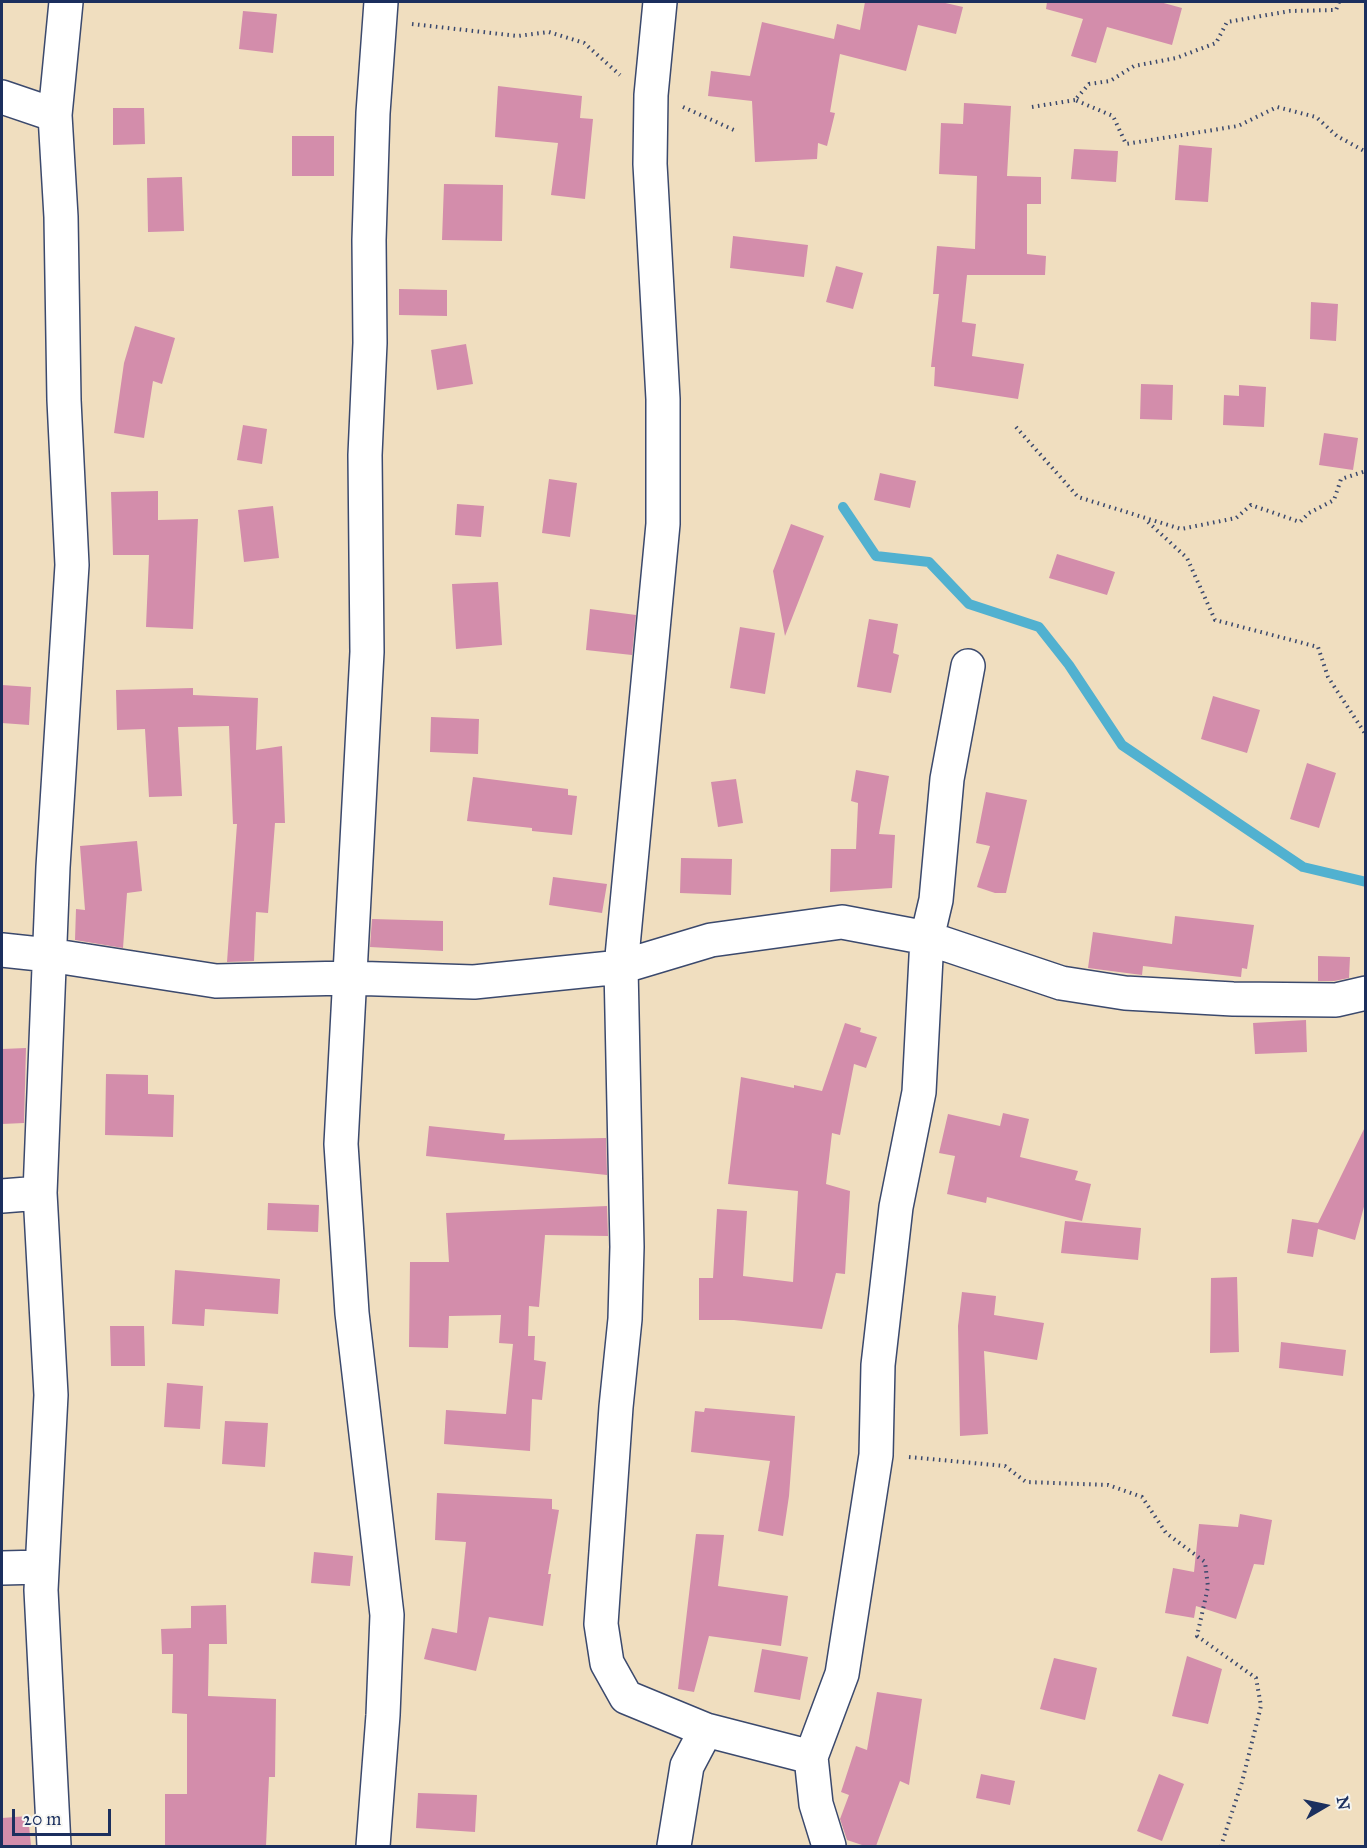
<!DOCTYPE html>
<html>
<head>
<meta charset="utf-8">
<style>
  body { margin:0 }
  #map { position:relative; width:1367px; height:1848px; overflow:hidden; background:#f0debf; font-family:"IM FELL Great Primer",serif }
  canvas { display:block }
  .frame { position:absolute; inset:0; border:3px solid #1b2f5e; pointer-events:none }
  .north { position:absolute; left:1295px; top:1776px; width:60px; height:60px; -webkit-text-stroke:4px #f6f6f2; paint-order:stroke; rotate:81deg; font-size:16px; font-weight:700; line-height:24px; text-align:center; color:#1b2f5e }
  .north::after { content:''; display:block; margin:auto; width:21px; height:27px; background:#1b2f5e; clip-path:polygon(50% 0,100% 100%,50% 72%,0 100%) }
  .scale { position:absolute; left:12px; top:1809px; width:99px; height:27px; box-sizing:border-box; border:3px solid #1b2f5e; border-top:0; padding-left:8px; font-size:18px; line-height:21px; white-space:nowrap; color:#1b2f5e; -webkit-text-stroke:4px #f6f6f2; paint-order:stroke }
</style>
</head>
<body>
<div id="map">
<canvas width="1367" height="1848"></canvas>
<div class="frame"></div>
<div class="north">N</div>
<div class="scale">20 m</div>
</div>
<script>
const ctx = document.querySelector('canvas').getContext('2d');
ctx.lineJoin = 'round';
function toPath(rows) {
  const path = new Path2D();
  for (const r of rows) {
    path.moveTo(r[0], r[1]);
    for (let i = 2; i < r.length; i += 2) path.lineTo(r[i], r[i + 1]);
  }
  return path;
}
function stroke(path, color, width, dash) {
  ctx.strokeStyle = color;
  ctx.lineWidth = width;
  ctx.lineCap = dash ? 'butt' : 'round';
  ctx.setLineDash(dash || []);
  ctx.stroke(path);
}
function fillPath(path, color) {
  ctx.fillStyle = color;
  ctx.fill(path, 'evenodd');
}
stroke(toPath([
  [843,507,876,556,929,562,969,604,1039,627,1069,665,1122,745,1303,867,1366,882]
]), '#51b1d0', 10);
fillPath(toPath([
  [865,2,941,2,963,7,956,34,918,25,906,71,840,54,830,112,835,113,827,146,818,143,817,159,755,162,752,101,708,96,711,71,750,76,762,22,834,39,837,24,860,30],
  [1047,2,1160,2,1182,8,1172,45,1107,27,1096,63,1071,56,1083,19,1046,9],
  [243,11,277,14,273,53,239,49],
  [498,86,582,96,580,118,593,119,585,199,551,195,558,143,495,137],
  [964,103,1011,106,1007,176,1041,177,1041,204,1027,204,1027,254,1046,256,1045,275,967,275,962,322,976,324,972,356,1024,364,1018,399,934,386,935,367,931,367,939,294,933,294,937,246,975,249,977,176,939,174,941,123,963,124],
  [113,108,144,108,145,144,113,145],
  [292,136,334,136,334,176,292,176],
  [1179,145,1212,148,1208,202,1175,200],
  [1074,149,1118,151,1116,182,1071,179],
  [182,177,184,231,148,232,147,178],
  [444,184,503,185,502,241,442,240],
  [733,236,808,245,804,277,730,268],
  [836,266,863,273,853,309,826,302],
  [399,289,447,290,447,316,399,315],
  [1311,302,1338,304,1336,341,1310,339],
  [135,326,175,338,162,384,153,381,144,438,114,433,124,363],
  [466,344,473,384,437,390,431,350],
  [1141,384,1173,385,1172,420,1140,419],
  [1239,385,1266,387,1264,427,1223,425,1224,395,1239,396],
  [243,425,267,429,262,464,237,460],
  [1324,433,1358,438,1353,470,1319,465],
  [880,473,916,481,910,508,874,500],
  [549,479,577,483,570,537,542,533],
  [158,491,158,520,198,519,193,629,146,627,149,555,113,555,111,492],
  [457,504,484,506,481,537,455,535],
  [273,506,279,558,244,562,238,510],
  [791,524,824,536,785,636,773,571],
  [1057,554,1115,572,1107,595,1049,578],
  [498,582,502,645,456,649,452,584],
  [590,609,636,615,632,655,586,650],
  [869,619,898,624,893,653,899,655,891,693,857,687],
  [740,627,775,633,765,694,730,688],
  [2,685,31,687,29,725,2,723],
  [193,688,193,695,258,698,256,750,282,746,285,823,275,823,268,913,256,912,254,961,227,962,237,824,233,824,229,726,178,727,182,796,149,797,145,729,117,730,116,690],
  [1213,696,1260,710,1247,753,1201,739],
  [431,717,479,719,478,754,430,752],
  [1307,763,1336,773,1319,828,1290,819],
  [856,770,889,776,879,834,895,835,892,888,830,892,831,849,856,849,858,803,851,801],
  [473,777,568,789,568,795,577,796,572,835,532,831,532,828,467,821],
  [736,779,743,823,718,827,711,782],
  [986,792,1027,800,1006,893,995,893,977,887,990,846,976,843],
  [137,841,142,891,127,893,123,948,75,940,76,909,85,910,80,846],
  [681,858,732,859,731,895,680,893],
  [553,877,607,884,602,913,549,905],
  [1175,916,1254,925,1247,969,1242,968,1241,977,1143,966,1142,975,1088,968,1093,932,1172,944],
  [372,919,443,921,443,951,370,947],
  [1318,956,1350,957,1349,978,1334,981,1318,981],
  [1306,1020,1307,1052,1255,1054,1253,1023],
  [845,1023,861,1028,860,1032,877,1037,866,1068,854,1064,840,1135,832,1133,826,1184,850,1191,845,1274,836,1273,822,1329,734,1320,699,1320,699,1278,713,1278,717,1209,747,1211,743,1276,793,1282,798,1191,728,1184,741,1077,794,1088,794,1085,822,1091],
  [26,1048,24,1123,2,1124,2,1049],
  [106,1074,148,1075,148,1094,174,1095,173,1137,105,1135],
  [1003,1113,1029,1119,1020,1157,1078,1171,1075,1180,1091,1184,1082,1221,987,1197,986,1203,947,1194,955,1156,939,1153,948,1114,1000,1126],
  [429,1126,505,1134,504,1140,606,1138,607,1175,426,1156],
  [1365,1127,1365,1203,1355,1240,1318,1229,1313,1257,1287,1253,1292,1219,1318,1223],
  [268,1203,319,1205,318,1232,267,1230],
  [607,1206,608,1236,545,1235,539,1307,529,1306,528,1336,535,1336,534,1360,546,1362,542,1400,532,1399,530,1451,444,1444,446,1410,506,1414,513,1344,499,1343,501,1315,449,1316,448,1348,409,1347,410,1262,449,1262,446,1213],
  [1065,1221,1141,1228,1138,1260,1061,1253],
  [175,1270,280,1279,278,1314,205,1309,204,1326,172,1324],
  [1237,1277,1239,1352,1210,1353,1211,1278],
  [962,1292,996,1296,994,1315,1044,1323,1037,1360,984,1351,988,1434,960,1436,958,1326],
  [110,1326,144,1326,145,1366,111,1366],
  [1281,1342,1346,1350,1343,1376,1279,1368],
  [167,1383,203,1386,200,1429,164,1427],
  [705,1408,795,1416,789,1496,783,1536,758,1531,770,1461,691,1452,695,1411,704,1412],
  [225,1421,268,1423,265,1467,222,1464],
  [437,1493,552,1499,552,1509,559,1510,548,1574,551,1574,543,1626,489,1617,476,1671,424,1659,432,1628,457,1633,466,1542,435,1540],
  [1240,1514,1272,1520,1264,1565,1254,1564,1236,1619,1196,1606,1194,1618,1165,1613,1173,1568,1194,1572,1199,1524,1238,1527],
  [696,1534,724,1535,718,1586,788,1596,781,1646,709,1636,694,1692,678,1689],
  [314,1552,353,1556,350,1586,311,1583],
  [226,1605,227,1644,209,1644,208,1696,276,1699,275,1777,269,1777,266,1846,165,1846,165,1794,187,1794,187,1714,172,1713,173,1654,162,1654,161,1629,191,1628,191,1606],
  [762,1649,808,1657,800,1700,754,1692],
  [1187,1656,1222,1669,1208,1724,1172,1716],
  [1054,1658,1097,1668,1085,1720,1040,1709],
  [877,1692,922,1699,909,1785,900,1781,876,1846,865,1846,847,1840,840,1819,849,1795,841,1792,856,1746,867,1750],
  [981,1774,1015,1781,1010,1805,976,1798],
  [1159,1774,1184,1784,1162,1841,1137,1831],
  [418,1793,477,1795,475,1832,416,1828],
  [28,1816,31,1845,2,1846,2,1818]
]), '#d38dab');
const street = toPath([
  [660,2,651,95,650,164,663,399,663,524,621,967,627,1247,625,1319,616,1407,601,1624,607,1663,626,1697,706,1730,811,1757],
  [2,97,55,115],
  [2,950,49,955,216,981,348,978,474,982,621,967,711,940,842,922,927,938,1061,983,1125,993,1233,999,1336,1000,1366,993],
  [2,1196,40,1193],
  [2,1568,42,1567],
  [54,1846,41,1590,51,1395,40,1193,53,867,72,565,64,400,61,217,55,115,66,2],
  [373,1846,383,1715,387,1615,352,1313,341,1144,367,652,365,455,370,343,369,240,373,113,381,2],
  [674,1846,687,1766,706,1730],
  [829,1846,816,1804,811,1757,842,1674,876,1455,878,1365,896,1207,919,1092,927,938,936,900,947,779,968,666]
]);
stroke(street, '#3b496d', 36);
stroke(toPath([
  [1339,2,1336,10,1290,11,1227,22,1216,43,1176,58,1134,66,1110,81,1089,84,1075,100,1113,116,1126,144,1238,126,1277,107,1316,117,1337,136,1366,152],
  [412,24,518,36,549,32,584,43,620,75],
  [683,107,734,130],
  [1032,107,1075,100],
  [1016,427,1078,497,1181,529,1236,518,1251,505,1300,522,1309,513,1334,500,1341,479,1366,471],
  [1148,522,1187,558,1215,620,1318,647,1328,677,1366,735],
  [909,1457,1005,1466,1026,1482,1108,1485,1142,1497,1166,1533,1205,1562,1208,1587,1197,1636,1256,1678,1261,1706,1242,1782,1221,1846]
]), '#3b496d', 4, [1.5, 4.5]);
stroke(street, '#fff', 33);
</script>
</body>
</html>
